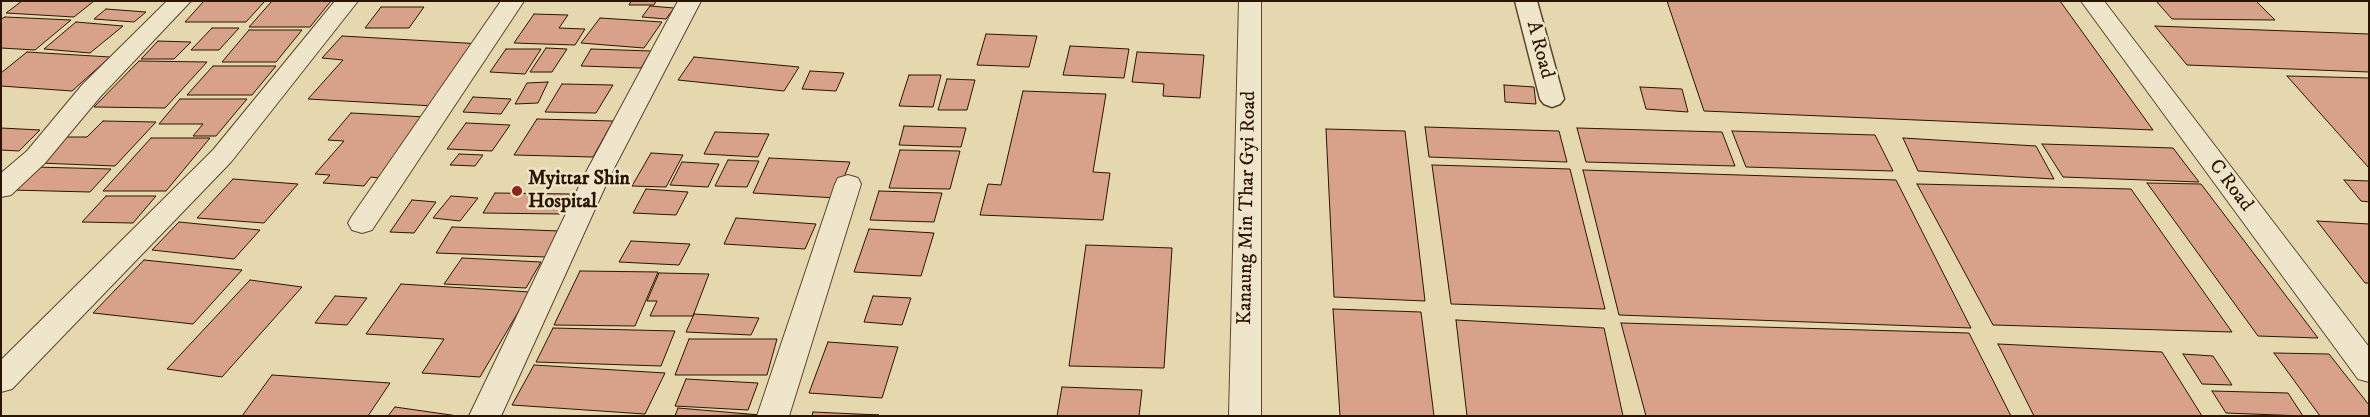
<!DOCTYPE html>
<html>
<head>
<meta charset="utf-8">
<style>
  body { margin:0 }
  #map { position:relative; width:2370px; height:417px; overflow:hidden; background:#e5d7ae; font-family:"IM FELL DW Pica",serif }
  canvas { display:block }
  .frame { position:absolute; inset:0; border:2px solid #2c1500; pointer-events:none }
</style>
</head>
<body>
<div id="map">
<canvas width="2370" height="417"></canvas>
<div class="frame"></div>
</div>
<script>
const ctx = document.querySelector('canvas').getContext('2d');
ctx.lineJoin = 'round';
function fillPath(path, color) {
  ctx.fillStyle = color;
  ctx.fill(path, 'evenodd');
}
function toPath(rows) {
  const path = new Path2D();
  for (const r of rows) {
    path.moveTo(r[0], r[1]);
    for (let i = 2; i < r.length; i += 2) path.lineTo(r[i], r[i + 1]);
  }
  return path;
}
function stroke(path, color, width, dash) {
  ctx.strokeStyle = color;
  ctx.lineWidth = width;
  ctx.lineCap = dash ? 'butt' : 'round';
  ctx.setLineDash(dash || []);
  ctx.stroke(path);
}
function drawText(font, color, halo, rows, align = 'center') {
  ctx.font = font + ' "IM FELL DW Pica",serif';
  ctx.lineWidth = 5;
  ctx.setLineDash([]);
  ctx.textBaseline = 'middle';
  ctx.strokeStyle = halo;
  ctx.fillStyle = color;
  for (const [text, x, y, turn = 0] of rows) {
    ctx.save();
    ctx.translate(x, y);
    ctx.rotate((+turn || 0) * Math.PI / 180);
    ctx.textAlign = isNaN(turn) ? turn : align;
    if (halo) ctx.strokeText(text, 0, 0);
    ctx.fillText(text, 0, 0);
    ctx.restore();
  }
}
const building = toPath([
  [22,1,94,1,74,17,6,13,22,1],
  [204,1,265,1,246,22,185,22,204,1],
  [272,1,331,1,310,27,249,27,272,1],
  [631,1,656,1,654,5,629,5,631,1],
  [1667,1,2060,1,2153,130,1704,111,1667,1],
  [2156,1,2256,1,2275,20,2172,19,2156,1],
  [650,6,674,8,666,19,642,17,650,6],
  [381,7,424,7,409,28,365,28,381,7],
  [106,9,146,12,134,22,94,19,106,9],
  [534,14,568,15,559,28,585,29,575,45,514,43,534,14],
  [5,17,71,20,35,50,1,48,1,19,5,17],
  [600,18,662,22,644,48,581,43,600,18],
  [76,22,123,26,90,53,44,49,76,22],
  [2155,26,2369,34,2369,72,2187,65,2155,26],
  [212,28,239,28,219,50,191,50,212,28],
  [249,30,302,30,276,62,222,62,249,30],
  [986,34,1037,36,1029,67,977,65,986,34],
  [342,36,482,44,434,106,308,99,343,60,322,58,342,36],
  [158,41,191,42,174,59,141,59,158,41],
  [1070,46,1129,49,1124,78,1063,75,1070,46],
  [546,48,567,49,552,72,530,72,546,48],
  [506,49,541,49,525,74,490,72,506,49],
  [591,49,651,51,641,68,581,66,591,49],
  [27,52,110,57,72,91,1,86,1,73,27,52],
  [1137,52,1204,55,1200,98,1163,96,1164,84,1132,82,1137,52],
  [694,57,799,67,784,91,678,80,694,57],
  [139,61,207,62,165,108,94,107,139,61],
  [213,66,276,66,252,95,187,95,213,66],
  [810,71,844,73,836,91,802,89,810,71],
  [909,75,941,75,933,107,899,106,909,75],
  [2287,76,2369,78,2369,168,2287,76],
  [947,79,975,80,967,110,938,110,947,79],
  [548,82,538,103,515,104,527,83,548,82],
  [562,84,613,85,596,113,545,112,562,84],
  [1504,85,1534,87,1536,104,1505,102,1504,85],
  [1640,87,1682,89,1688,112,1646,109,1640,87],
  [1023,91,1106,94,1093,172,1110,173,1103,220,980,215,988,184,1001,185,1023,91],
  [473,97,511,99,501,114,463,112,473,97],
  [180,99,247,99,216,136,193,136,203,124,159,124,180,99],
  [351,113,426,117,378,178,371,177,364,186,323,183,330,175,315,174,344,141,328,140,351,113],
  [537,119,613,121,593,157,514,155,537,119],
  [103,121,156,122,115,166,39,163,66,137,87,137,103,121],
  [466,123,510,125,492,151,447,149,466,123],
  [904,126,966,128,961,147,899,145,904,126],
  [1425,127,1559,131,1567,162,1429,157,1425,127],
  [1,128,40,130,19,151,1,150,1,128],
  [1577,128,1722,132,1735,166,1586,162,1577,128],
  [1326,129,1405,131,1425,301,1334,297,1326,129],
  [1732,131,1875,135,1893,171,1746,167,1732,131],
  [715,132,769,134,758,157,704,154,715,132],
  [151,138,210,138,166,191,103,191,151,138],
  [1903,138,2036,146,2054,179,1918,171,1903,138],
  [2042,144,2173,148,2199,182,2063,177,2042,144],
  [900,150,960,151,950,189,889,188,900,150],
  [651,153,683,155,666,187,632,186,651,153],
  [459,154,483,155,475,166,450,165,459,154],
  [769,158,850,162,836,198,753,193,769,158],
  [728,160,759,161,747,187,715,186,728,160],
  [682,162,719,164,708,187,670,185,682,162],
  [1432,165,1570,169,1605,309,1451,304,1432,165],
  [34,167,111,169,90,192,11,190,34,167],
  [1583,170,1896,180,1971,328,1619,315,1583,170],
  [233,179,298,184,264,223,197,218,233,179],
  [2344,180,2369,181,2369,202,2361,201,2344,180],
  [2147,183,2201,184,2318,338,2258,336,2147,183],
  [1917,184,2131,189,2232,332,1993,325,1917,184],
  [646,189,688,192,676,215,633,213,646,189],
  [879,191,942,193,934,222,870,220,879,191],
  [495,193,571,194,560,214,483,213,495,193],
  [106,196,156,196,133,223,82,222,106,196],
  [451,196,478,198,460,221,433,218,451,196],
  [412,200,436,202,414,233,390,232,412,200],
  [736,218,816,224,805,249,724,244,736,218],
  [2317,221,2369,224,2369,283,2365,283,2317,221],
  [179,222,260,230,234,259,152,250,179,222],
  [452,227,560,231,546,257,436,253,452,227],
  [869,229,934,233,921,276,854,272,869,229],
  [631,241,690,244,679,265,619,262,631,241],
  [1086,245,1172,248,1164,368,1069,366,1086,245],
  [462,258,541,262,526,288,444,284,462,258],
  [144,260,242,270,193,324,93,313,144,260],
  [580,271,658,272,635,326,554,325,580,271],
  [659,273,709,274,693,316,650,316,657,301,647,301,659,273],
  [250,280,302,287,222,377,167,369,250,280],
  [401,284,530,292,480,377,422,373,444,339,366,334,401,284],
  [335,296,367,298,347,325,315,323,335,296],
  [873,296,911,298,902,325,864,322,873,296],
  [1333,309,1421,312,1434,416,1340,416,1333,309],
  [694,314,759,318,751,335,686,332,694,314],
  [1456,320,1604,328,1623,416,1467,416,1456,320],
  [1621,323,1969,333,2011,416,1646,416,1621,323],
  [553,328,675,331,661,366,536,362,553,328],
  [689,339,777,339,767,375,675,375,689,339],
  [828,342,898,347,882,398,809,393,828,342],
  [1998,344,2162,352,2202,416,2034,416,1998,344],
  [2274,353,2329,354,2369,405,2369,416,2320,416,2274,353],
  [2183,354,2213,356,2232,385,2202,384,2183,354],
  [534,365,665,373,645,414,512,405,534,365],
  [272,375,390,383,368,416,242,416,272,375],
  [686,379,758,383,748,410,675,406,686,379],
  [1062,387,1142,390,1139,416,1057,416,1062,387],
  [2212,391,2288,393,2303,416,2226,413,2212,391],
  [395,407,458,416,388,416,395,407],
  [678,408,760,415,675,416,678,408],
  [813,412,879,415,812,416,813,412]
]);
fillPath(building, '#d7a289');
stroke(building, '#2c1500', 1);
const service = toPath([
  [1515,1,1537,1,1564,99,1560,104,1552,107,1544,104,1540,99,1515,1]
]);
const minor = toPath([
  [167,1,191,1,100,97,45,163,11,195,1,197,1,173,27,151,82,85,167,1],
  [335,1,358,1,231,162,12,389,1,392,1,360,213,150,335,1],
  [501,1,524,1,372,230,362,233,352,230,348,223,352,216,501,1],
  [678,1,701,1,610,176,501,416,469,416,584,176,678,1],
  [1239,1,1261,1,1261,416,1229,416,1239,1],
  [2081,1,2104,1,2369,347,2369,382,2358,379,2081,1],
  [848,175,858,178,861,184,789,416,757,416,835,184,838,178,848,175]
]);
stroke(service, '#5a462c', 3);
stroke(minor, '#5a462c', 2);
fillPath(service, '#eee5ca');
fillPath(minor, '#eee5ca');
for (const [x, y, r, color] of [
  [517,191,6,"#8f2418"]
]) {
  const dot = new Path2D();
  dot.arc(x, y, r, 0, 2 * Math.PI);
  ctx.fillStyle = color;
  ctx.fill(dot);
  stroke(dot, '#eee5ca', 2);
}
drawText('20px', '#2c1500', '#eee5ca', [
  ["A Road",1539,50,75],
  ["C Road",2230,186,53],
  ["Kanaung Min Thar Gyi Road",1248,208,-89]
]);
drawText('bold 20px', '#2c1500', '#eee5ca', [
  ["Myittar Shin",528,180],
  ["Hospital",528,203]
], 'left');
</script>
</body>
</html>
